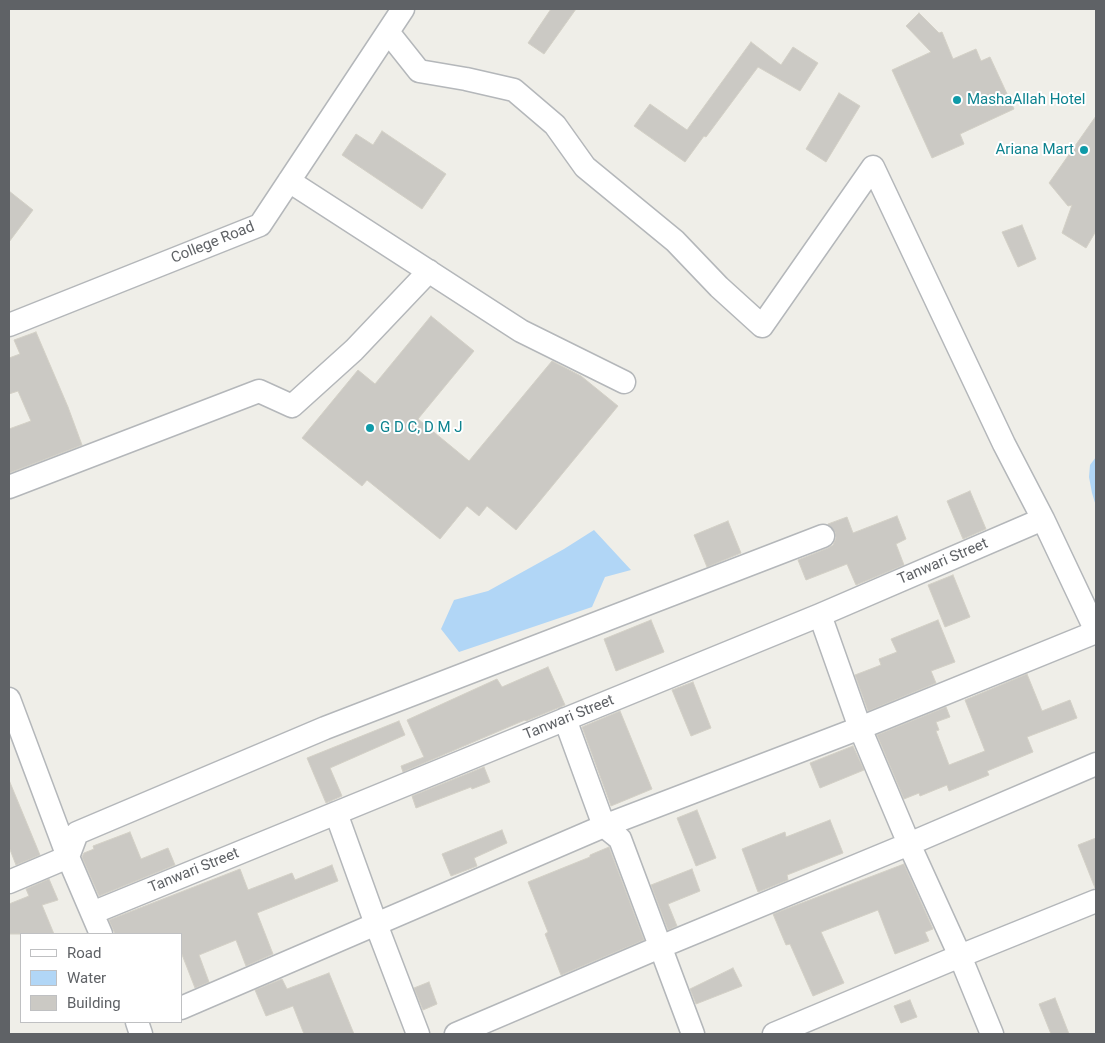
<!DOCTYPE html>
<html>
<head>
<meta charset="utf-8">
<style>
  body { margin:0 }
  #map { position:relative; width:1105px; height:1043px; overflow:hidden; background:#efeee8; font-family:Roboto,sans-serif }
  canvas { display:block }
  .frame { position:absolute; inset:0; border:10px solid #5f6266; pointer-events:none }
  .legend { position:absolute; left:20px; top:933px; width:162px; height:90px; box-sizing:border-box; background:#fff; border:1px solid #bfc0c2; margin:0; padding:6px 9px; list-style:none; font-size:15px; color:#5f6266 }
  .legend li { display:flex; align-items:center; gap:10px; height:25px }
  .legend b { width:25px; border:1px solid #bfc0c2 }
</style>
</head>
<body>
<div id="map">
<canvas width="1105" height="1043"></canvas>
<div class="frame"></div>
<ul class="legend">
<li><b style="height:6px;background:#fff"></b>Road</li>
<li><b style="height:14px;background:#b1d6f6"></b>Water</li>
<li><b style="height:14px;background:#cbc9c4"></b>Building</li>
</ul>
</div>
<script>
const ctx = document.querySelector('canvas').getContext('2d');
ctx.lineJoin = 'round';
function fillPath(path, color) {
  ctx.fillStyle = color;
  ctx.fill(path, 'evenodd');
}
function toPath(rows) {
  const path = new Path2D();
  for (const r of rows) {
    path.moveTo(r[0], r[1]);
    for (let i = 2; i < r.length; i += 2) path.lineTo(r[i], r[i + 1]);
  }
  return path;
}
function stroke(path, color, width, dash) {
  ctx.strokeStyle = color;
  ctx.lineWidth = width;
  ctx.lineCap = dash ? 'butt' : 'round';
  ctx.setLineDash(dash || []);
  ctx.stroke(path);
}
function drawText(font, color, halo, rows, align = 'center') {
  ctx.font = font + ' Roboto,sans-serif';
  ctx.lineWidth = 4;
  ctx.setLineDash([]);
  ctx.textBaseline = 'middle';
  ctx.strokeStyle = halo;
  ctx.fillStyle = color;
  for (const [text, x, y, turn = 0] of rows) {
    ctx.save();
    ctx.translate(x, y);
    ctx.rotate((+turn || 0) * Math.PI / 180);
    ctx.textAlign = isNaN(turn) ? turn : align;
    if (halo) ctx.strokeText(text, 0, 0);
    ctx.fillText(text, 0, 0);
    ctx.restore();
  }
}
fillPath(toPath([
  [1096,457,1096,506,1092,493,1089,477,1090,465],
  [594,530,631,570,605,577,592,607,459,652,441,629,454,600,488,591,564,549]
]), '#b1d6f6');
const building = toPath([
  [551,9,576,9,544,54,528,43,551,9],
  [919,13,939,33,942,32,953,59,976,49,981,61,990,57,1014,109,960,134,964,144,932,158,892,70,931,52,906,26,919,13],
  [751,42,781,65,793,47,818,63,800,91,758,67,706,137,704,136,685,162,634,126,650,104,687,130,751,42],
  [839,93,860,106,826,162,806,149,839,93],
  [1096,116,1096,231,1086,248,1062,233,1072,205,1068,206,1049,183,1096,116],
  [382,131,446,174,422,209,342,155,356,134,373,145,382,131],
  [9,191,33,210,9,242,9,191],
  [1022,225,1036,259,1018,267,1002,232,1022,225],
  [431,316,474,351,418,419,469,461,552,361,581,376,618,406,516,530,487,506,479,516,467,506,440,539,367,480,362,486,302,438,358,370,375,384,431,316],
  [36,332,68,407,82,445,9,473,9,429,31,421,18,391,9,394,9,358,20,354,14,340,36,332],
  [970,491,986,529,963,539,947,501,970,491],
  [897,516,906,539,896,544,904,565,856,585,847,564,806,580,798,560,828,548,833,545,836,538,835,532,828,524,847,517,853,533,897,516],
  [728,521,741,553,707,567,694,535,728,521],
  [953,575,970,617,945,627,928,585,953,575],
  [651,620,664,652,616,671,604,639,651,620],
  [938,620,955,662,931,671,936,683,868,711,855,675,881,665,879,659,897,652,891,639,938,620],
  [548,667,565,705,526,721,525,720,403,772,401,766,424,757,407,720,497,679,502,687,548,667],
  [1027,674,1042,711,1070,700,1077,718,1027,737,1033,752,987,771,989,775,949,791,947,785,920,796,919,793,904,799,877,735,946,707,950,717,936,722,939,730,936,731,949,765,985,751,965,700,1027,674],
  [693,682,711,728,691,736,672,690,693,682],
  [620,711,652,789,611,806,582,727,620,711],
  [399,721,405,735,330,768,342,796,326,803,307,758,399,721],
  [853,746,864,770,820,788,810,763,853,746],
  [484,767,490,782,472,789,471,787,416,808,412,796,484,767],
  [9,780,40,855,16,865,9,847,9,780],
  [697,810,716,858,696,866,677,818,697,810],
  [830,820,843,853,787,875,788,880,758,892,742,849,785,832,786,837,830,820],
  [502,830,507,843,474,858,477,866,451,876,442,854,502,830],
  [130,832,141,859,168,848,175,865,99,896,82,857,84,853,94,849,93,846,130,832],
  [1096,838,1096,888,1095,888,1078,845,1096,838],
  [609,847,644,940,561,975,545,934,548,932,528,882,590,857,590,855,609,847],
  [904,864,933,929,925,932,929,941,895,954,878,910,821,932,844,983,813,996,790,944,786,945,773,914,904,864],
  [332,865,338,881,257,913,273,954,246,966,236,940,199,955,209,982,195,988,181,952,181,934,115,934,109,920,240,869,248,890,292,873,295,880,332,865],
  [692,869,700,891,668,904,677,926,668,930,651,885,692,869],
  [49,879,58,900,42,905,54,934,9,934,9,904,29,896,26,889,49,879],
  [733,968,742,986,696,1004,690,989,733,968],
  [329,973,354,1034,304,1034,293,1006,266,1016,255,990,282,979,287,989,329,973],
  [429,982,437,1004,423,1010,414,988,429,982],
  [1055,998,1069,1034,1051,1034,1039,1004,1055,998],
  [910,1000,917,1017,901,1023,894,1006,910,1000]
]);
fillPath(building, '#cbc9c4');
stroke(building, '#d3d0c6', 1);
const minor = toPath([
  [388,32,419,71,466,79,514,90,555,125,585,167,675,241,719,287,762,326,873,167,1004,444,1043,519,1096,631],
  [289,181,521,331,624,382],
  [9,325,260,225,403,9],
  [9,487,259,391,292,406,354,350,429,271],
  [820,615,860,728,909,844,960,956,992,1034],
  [9,699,68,857,101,934],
  [565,719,604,826,620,839,693,1034],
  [336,813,376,924,418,1034],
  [9,882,68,857,77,833,325,728,823,536],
  [92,913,820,615,1043,519],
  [181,1008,604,826,860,728,1096,632],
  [137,1022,141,1034],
  [456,1034,660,947,909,844,1096,764],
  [774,1034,960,956,1096,901]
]);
stroke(minor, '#b4b7ba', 25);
stroke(minor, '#fff', 22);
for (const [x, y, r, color] of [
  [957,100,5,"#0f9aa8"],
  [1084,150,5,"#0f9aa8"],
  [370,428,5,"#0f9aa8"]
]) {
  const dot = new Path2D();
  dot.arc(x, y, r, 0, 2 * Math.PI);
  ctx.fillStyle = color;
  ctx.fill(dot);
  stroke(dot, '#fff', 2);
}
drawText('15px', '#0d838f', '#fff', [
  ["MashaAllah Hotel",967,100],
  ["Ariana Mart",1074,150,"right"],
  ["G D C, D M J",380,428]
], 'left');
drawText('15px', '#5f6266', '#fff', [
  ["College Road",213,243,-22],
  ["Tanwari Street",943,562,-23],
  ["Tanwari Street",569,718,-22],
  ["Tanwari Street",194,871,-22]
]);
</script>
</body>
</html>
